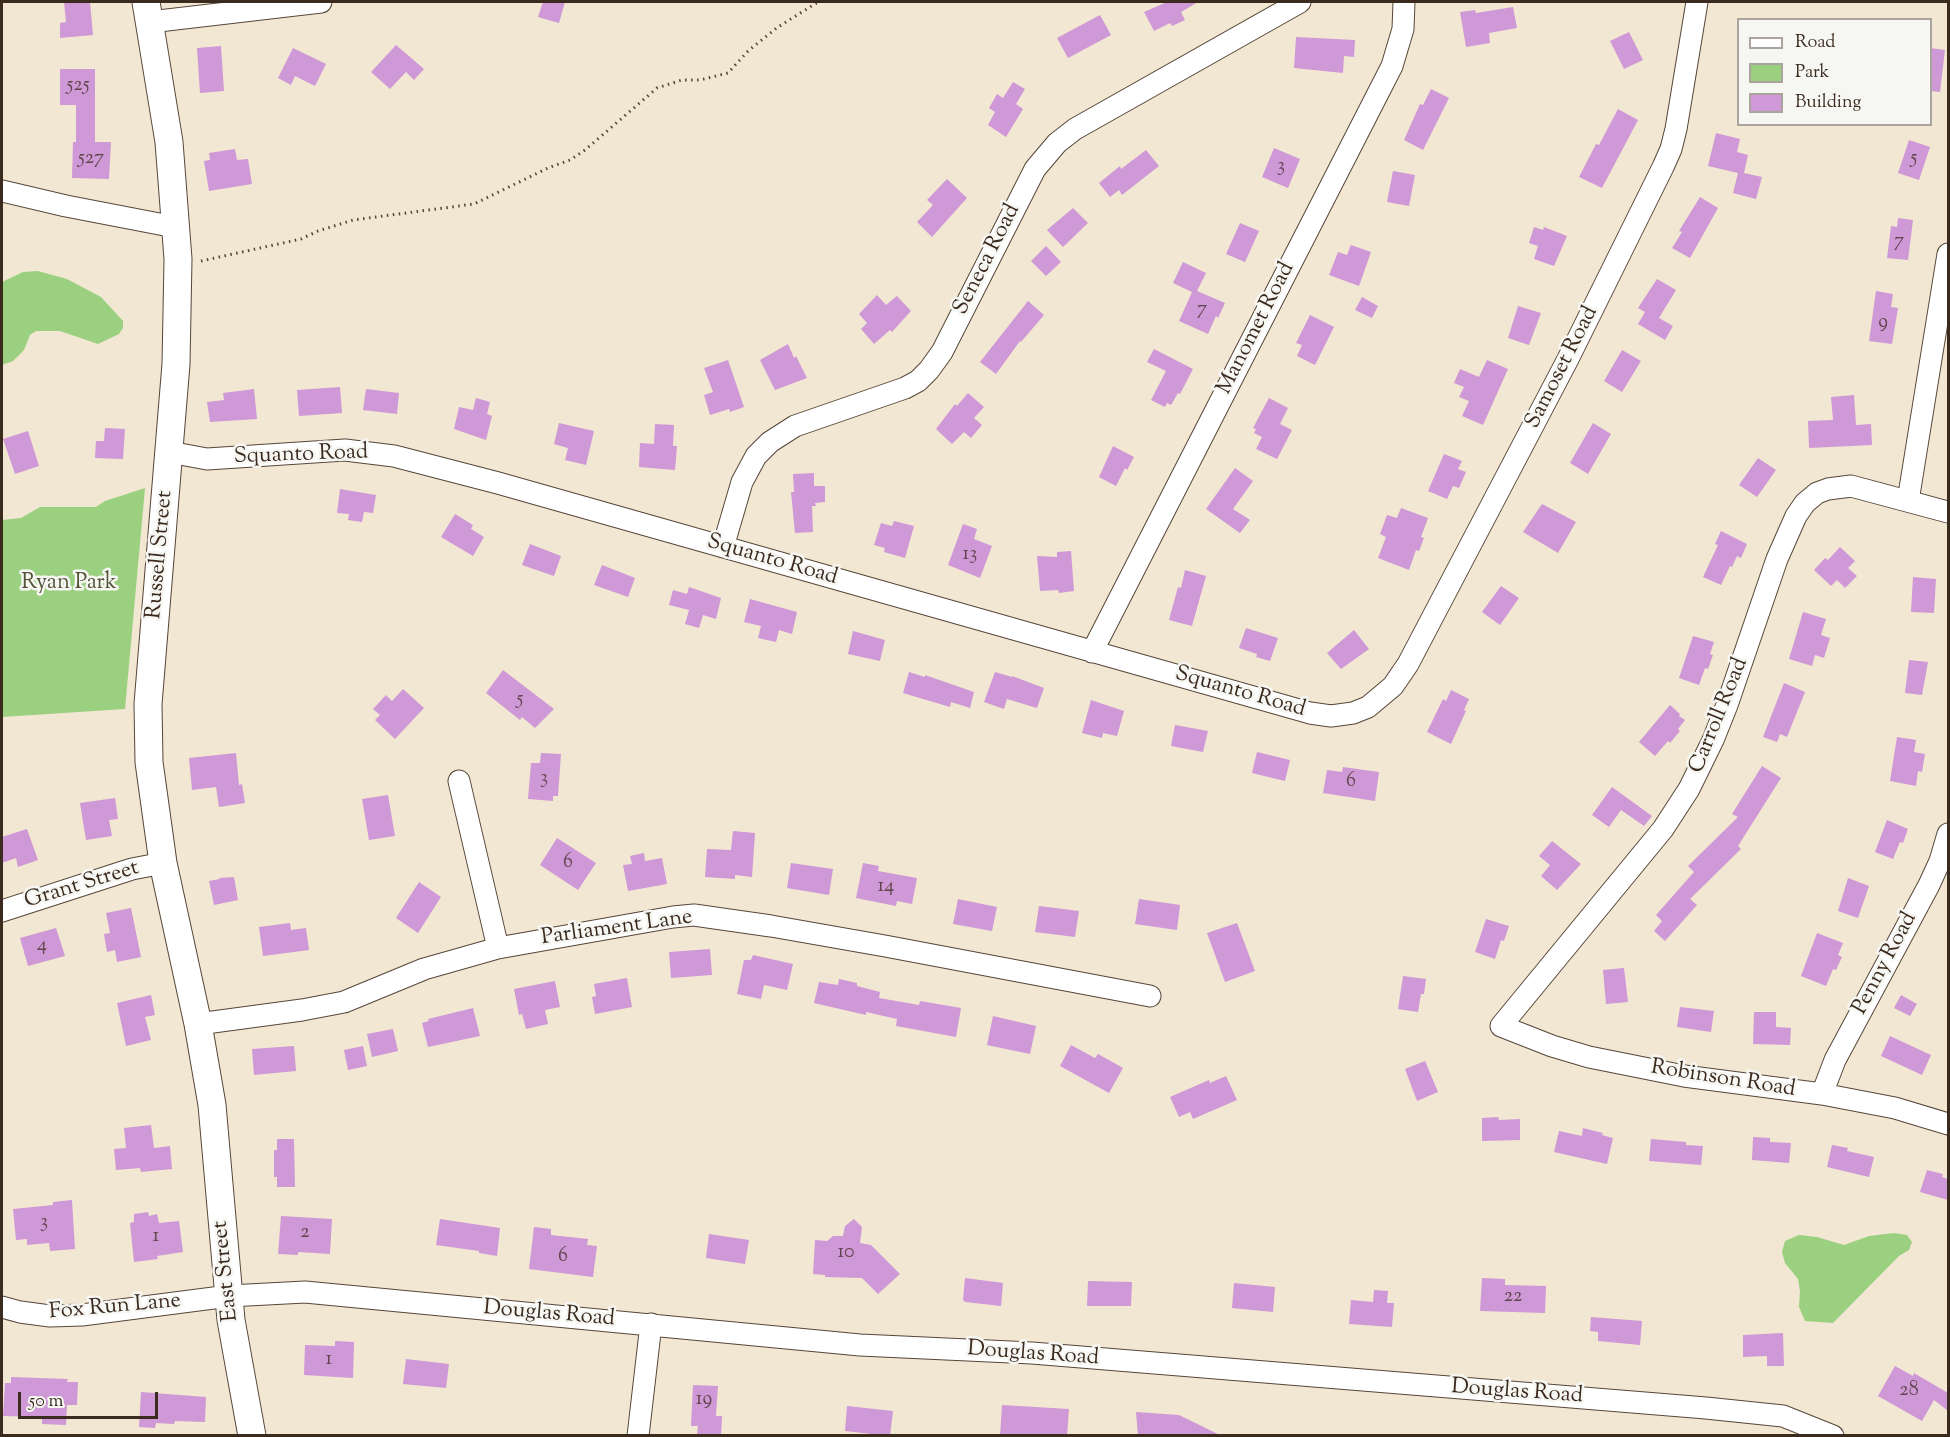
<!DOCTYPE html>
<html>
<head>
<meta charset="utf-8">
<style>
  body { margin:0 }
  #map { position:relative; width:1950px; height:1437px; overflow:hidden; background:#f2e7d2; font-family:"Sorts Mill Goudy",serif }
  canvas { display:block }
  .frame { position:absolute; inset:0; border:3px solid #3b2a1e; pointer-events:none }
  .legend { position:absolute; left:1737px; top:18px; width:195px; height:108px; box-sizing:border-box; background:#f6f6f2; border:2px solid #aba49d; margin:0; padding:8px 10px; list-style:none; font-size:18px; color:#3b2a1e }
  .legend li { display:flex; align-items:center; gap:12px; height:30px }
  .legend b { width:30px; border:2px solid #aba49d }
  .scale { position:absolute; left:18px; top:1392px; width:140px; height:27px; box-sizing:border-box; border:3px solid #3b2a1e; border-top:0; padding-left:8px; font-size:18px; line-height:21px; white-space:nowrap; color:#3b2a1e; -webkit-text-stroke:4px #f6f6f2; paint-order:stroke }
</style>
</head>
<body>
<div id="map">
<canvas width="1950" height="1437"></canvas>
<div class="frame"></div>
<ul class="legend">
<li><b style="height:8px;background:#fff"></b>Road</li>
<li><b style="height:16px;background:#9bd081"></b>Park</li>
<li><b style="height:16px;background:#cf98d7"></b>Building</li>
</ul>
<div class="scale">50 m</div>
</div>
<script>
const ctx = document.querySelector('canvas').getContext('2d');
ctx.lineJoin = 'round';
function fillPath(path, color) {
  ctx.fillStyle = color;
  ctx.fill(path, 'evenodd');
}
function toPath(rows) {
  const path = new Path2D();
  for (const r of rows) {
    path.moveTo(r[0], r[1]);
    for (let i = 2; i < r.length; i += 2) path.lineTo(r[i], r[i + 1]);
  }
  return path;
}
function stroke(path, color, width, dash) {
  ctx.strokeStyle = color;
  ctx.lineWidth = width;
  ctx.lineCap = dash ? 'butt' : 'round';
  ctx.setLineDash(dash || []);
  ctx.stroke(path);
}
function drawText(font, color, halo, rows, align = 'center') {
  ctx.font = font + ' "Sorts Mill Goudy",serif';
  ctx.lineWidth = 5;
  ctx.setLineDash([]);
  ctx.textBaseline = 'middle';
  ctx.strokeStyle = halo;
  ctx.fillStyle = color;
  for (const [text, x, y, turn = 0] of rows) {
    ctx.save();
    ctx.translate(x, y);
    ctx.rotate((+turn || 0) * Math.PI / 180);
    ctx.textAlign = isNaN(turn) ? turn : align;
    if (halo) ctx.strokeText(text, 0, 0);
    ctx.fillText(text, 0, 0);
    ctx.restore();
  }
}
fillPath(toPath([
  [38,271,67,279,101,297,123,321,123,328,119,334,98,344,60,331,36,331,30,335,24,350,13,361,2,365,2,282,23,272],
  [145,488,125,709,2,717,2,520,21,518,40,507,96,507,105,501],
  [1894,1233,1907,1235,1912,1242,1909,1250,1899,1256,1833,1323,1805,1321,1799,1307,1800,1291,1798,1279,1785,1263,1782,1252,1785,1241,1799,1235,1817,1237,1844,1245,1869,1236]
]), '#9bd081');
fillPath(toPath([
  [64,2,90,2,93,35,60,38,60,23,66,22],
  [543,2,565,2,559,23,538,17],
  [1167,2,1198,2,1181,12,1185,20,1172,26,1170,23,1154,31,1144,12],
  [1513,7,1517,28,1489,33,1490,43,1466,47,1460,12,1475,10,1476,13],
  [1100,15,1111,35,1068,58,1057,38],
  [1629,32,1643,60,1624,69,1610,41],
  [1296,37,1355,40,1354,57,1344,56,1343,73,1294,68],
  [396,45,424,69,414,80,406,72,390,89,371,72],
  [221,46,224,91,200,93,197,48],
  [293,48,326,64,315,86,295,76,291,85,278,78],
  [1930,48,1945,50,1940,92,1930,91],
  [60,69,95,69,95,142,111,142,109,179,72,178,73,142,76,142,76,105,60,105],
  [1013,82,1025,89,1016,104,1023,109,1006,137,988,125,995,112,989,108,997,94,1003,98],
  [1431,89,1449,98,1423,150,1404,140,1420,104,1423,105],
  [1618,109,1638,120,1602,188,1579,177,1596,144,1599,145],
  [1716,133,1740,139,1737,152,1748,155,1744,173,1762,177,1756,199,1733,193,1738,173,1708,166],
  [1909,140,1930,147,1919,180,1898,173],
  [1274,148,1300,159,1288,188,1262,177],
  [235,149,237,160,248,159,252,184,209,191,204,161,210,160,209,153],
  [1146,150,1159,166,1122,195,1119,190,1110,197,1099,183,1120,166,1121,169],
  [1393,171,1415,175,1409,206,1387,202],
  [947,179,967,198,932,237,917,222,933,205,927,200],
  [1700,197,1718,208,1690,258,1672,248,1682,232,1679,231],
  [1073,208,1088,223,1063,247,1047,230],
  [1898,218,1913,220,1908,260,1887,258,1891,226,1897,227],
  [1240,223,1259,231,1245,262,1226,254],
  [1534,227,1543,230,1544,227,1567,236,1554,266,1534,259,1538,246,1529,243],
  [1351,245,1371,252,1359,286,1329,275,1338,252,1347,255],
  [1046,246,1061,262,1046,276,1031,261],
  [1183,262,1206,273,1197,291,1225,303,1218,318,1216,316,1208,334,1179,321,1192,292,1173,283],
  [1657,279,1676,290,1659,318,1673,326,1665,340,1638,324,1645,312,1638,308],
  [1876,291,1893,294,1891,307,1898,308,1892,344,1869,341],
  [877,295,886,305,897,296,911,311,892,332,890,330,874,344,861,329,867,323,859,314],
  [1362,297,1378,306,1372,318,1355,310],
  [1028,301,1044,315,1021,342,1020,341,996,374,980,362],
  [1518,306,1541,313,1529,345,1508,338],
  [1310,315,1334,327,1315,365,1297,356,1302,345,1296,343],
  [788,344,794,358,796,356,807,378,775,390,760,360],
  [1154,349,1193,369,1180,394,1178,393,1171,405,1167,403,1165,407,1151,400,1166,371,1147,362],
  [1622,350,1641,361,1622,392,1604,381],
  [728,360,744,407,730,412,729,409,710,415,704,395,713,392,704,368],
  [1487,360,1508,369,1483,425,1462,416,1469,401,1459,397,1464,387,1454,383,1460,369,1479,377],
  [340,387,342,413,299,416,297,390],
  [254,389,257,419,210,422,207,402,224,400,223,393],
  [366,389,399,393,397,414,363,410],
  [968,393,984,407,974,418,982,425,971,438,964,432,952,444,936,429,955,404,957,406],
  [1854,395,1856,425,1871,424,1872,445,1809,448,1808,421,1833,420,1831,397],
  [476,398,490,402,487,414,492,416,486,440,454,429,459,407,473,410],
  [1269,398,1288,408,1280,424,1292,430,1277,459,1256,449,1262,437,1254,433,1256,429,1253,428],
  [559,423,594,431,586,465,565,460,568,448,554,444],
  [1593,423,1611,434,1588,474,1570,463],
  [655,424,674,425,673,446,677,446,675,470,639,467,640,443,654,444],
  [105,428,125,429,123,459,95,458,96,441,104,441],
  [28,431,39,466,15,474,3,439],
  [1113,446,1134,457,1127,470,1125,468,1116,486,1099,477],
  [1444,454,1462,461,1458,469,1466,472,1459,488,1453,486,1447,499,1428,491],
  [1758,458,1776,470,1757,497,1739,485],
  [1235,468,1253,481,1233,509,1250,520,1240,533,1206,509],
  [814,473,814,486,825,486,825,502,815,503,816,506,812,506,813,532,795,533,791,492,794,492,793,474],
  [340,489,376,495,373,513,364,512,362,522,348,520,349,514,337,513],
  [1542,504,1576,522,1558,553,1523,532],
  [1401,508,1428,518,1421,537,1424,538,1419,551,1416,550,1409,570,1378,558,1386,537,1380,534,1387,515,1397,518],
  [455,514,473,525,471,529,484,537,473,556,441,537],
  [894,521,914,526,905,558,884,552,885,548,874,545,881,523,892,526],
  [963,524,977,529,974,539,992,546,980,578,948,565],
  [1721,531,1747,544,1741,558,1737,556,1732,567,1730,566,1721,585,1703,577,1718,545,1715,544],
  [530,544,561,556,554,576,522,565],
  [1840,547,1855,561,1848,568,1857,576,1845,588,1837,580,1831,586,1814,570,1825,558,1828,560],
  [1071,551,1074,591,1059,593,1058,590,1040,591,1037,556,1057,557,1057,552],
  [602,565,635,578,628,597,594,585],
  [1185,570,1206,576,1192,626,1169,620,1178,587,1181,588],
  [1913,577,1936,579,1934,613,1911,612],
  [1501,586,1519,598,1500,625,1482,612],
  [689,587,721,598,716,619,703,615,699,628,685,624,689,610,669,605,673,590,687,594],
  [750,599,797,612,792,634,779,630,776,642,758,638,761,626,744,622],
  [1803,612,1826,619,1821,635,1830,638,1824,658,1815,655,1812,666,1789,659],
  [1246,628,1278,638,1270,661,1256,657,1257,654,1239,648],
  [1354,630,1369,649,1341,669,1327,653],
  [853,631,885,640,880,661,848,654],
  [1693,636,1714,642,1710,654,1713,655,1708,669,1705,668,1699,685,1679,678],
  [1909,660,1928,662,1922,695,1905,693],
  [503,670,554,709,535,728,522,717,520,720,486,693],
  [909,672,925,677,925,675,974,692,970,708,951,702,950,707,903,693],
  [995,672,1012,677,1012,676,1044,688,1037,708,1007,699,1004,709,984,702],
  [1784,683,1805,692,1787,737,1780,734,1777,742,1763,737],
  [403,689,424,708,395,739,375,720,380,715,373,709,386,695,392,701],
  [1451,690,1469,699,1464,710,1466,711,1451,744,1427,732,1443,699,1446,701],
  [1091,700,1124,711,1117,736,1103,733,1102,738,1082,733],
  [1670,705,1680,714,1679,716,1685,720,1678,729,1680,731,1670,743,1668,741,1655,756,1639,742],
  [1175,725,1208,731,1203,752,1171,746],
  [1897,737,1916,740,1914,752,1925,754,1922,772,1918,771,1916,786,1890,781],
  [1257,752,1290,760,1285,781,1252,773],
  [236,753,239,785,242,784,245,803,219,807,216,787,192,790,189,758],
  [541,753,561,754,558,796,553,796,553,801,528,799,531,763,540,763],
  [1762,766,1781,778,1738,846,1741,849,1690,899,1697,905,1665,941,1654,931,1662,921,1656,915,1694,872,1688,866,1738,817,1732,814],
  [1343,767,1379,772,1375,801,1323,793,1327,770,1342,772],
  [1612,787,1652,816,1644,826,1621,810,1609,827,1592,815],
  [388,795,395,836,369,840,362,799],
  [115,798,118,819,109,820,112,836,86,840,80,803],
  [1887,820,1908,829,1903,843,1900,842,1893,859,1875,852],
  [27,829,38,860,18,867,16,858,2,863,2,837],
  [733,831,755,833,752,877,735,875,735,879,705,877,707,849,731,850],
  [557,838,596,863,578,890,540,865],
  [1552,841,1581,864,1557,890,1541,876,1550,865,1539,856],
  [644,853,645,861,662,858,667,884,628,891,623,865,632,864,630,856],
  [791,863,833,869,829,895,787,888],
  [863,863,879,866,878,871,917,878,912,904,897,901,896,906,856,898],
  [234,877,238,900,214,905,209,881,220,879,219,878],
  [1848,878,1869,886,1858,918,1838,911],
  [419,882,441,897,418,933,396,918],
  [958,899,997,907,992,931,953,924],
  [1139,899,1180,905,1177,930,1135,924],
  [1039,906,1079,911,1075,937,1035,932],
  [131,908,141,957,117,962,115,950,107,952,104,934,110,933,106,913],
  [1486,919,1509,926,1504,941,1501,940,1495,959,1475,952],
  [290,923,291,930,306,928,309,950,263,956,259,927],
  [1237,923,1255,971,1225,982,1207,933],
  [56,928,65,956,28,966,20,938],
  [1817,933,1843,943,1838,955,1842,957,1836,970,1833,969,1826,986,1801,976],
  [710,949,712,975,671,978,669,952],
  [753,955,793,964,787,990,764,985,761,999,737,994,744,960,751,960],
  [1624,968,1628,1002,1606,1004,1603,970],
  [1403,976,1426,979,1424,994,1421,994,1418,1012,1398,1009],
  [627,978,632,1007,595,1014,592,997,596,996,594,984],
  [839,979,857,983,857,986,880,992,879,998,919,1005,920,1001,961,1008,956,1037,896,1026,897,1019,866,1012,866,1015,814,1003,819,982,838,985],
  [555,981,560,1007,545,1010,548,1024,526,1029,522,1014,519,1015,514,989],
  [151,995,155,1015,145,1017,151,1040,126,1046,117,1003],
  [1901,995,1917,1004,1910,1016,1894,1008],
  [1680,1007,1714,1011,1711,1032,1677,1027],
  [473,1008,480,1036,428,1047,422,1023,429,1021,428,1019],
  [1754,1012,1776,1012,1776,1027,1791,1028,1790,1045,1753,1044],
  [993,1016,1036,1026,1030,1054,987,1045],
  [393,1029,398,1051,372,1057,367,1034],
  [1890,1036,1931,1055,1922,1075,1881,1056],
  [1071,1045,1095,1058,1098,1054,1123,1068,1109,1093,1060,1066],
  [294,1046,296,1071,254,1075,252,1049],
  [363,1046,367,1066,348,1070,344,1050],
  [1425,1061,1438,1092,1417,1101,1405,1069],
  [1226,1076,1237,1100,1193,1119,1190,1112,1179,1117,1170,1097,1209,1080,1210,1083],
  [1498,1117,1499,1120,1520,1119,1520,1140,1482,1141,1482,1118],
  [151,1125,154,1148,170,1146,172,1169,141,1172,140,1168,116,1170,114,1149,126,1148,124,1128],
  [1583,1128,1603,1133,1602,1135,1613,1138,1607,1164,1554,1152,1559,1131,1582,1136],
  [1753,1137,1770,1138,1770,1142,1791,1143,1789,1163,1752,1160],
  [277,1139,294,1139,295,1187,277,1187,277,1177,274,1177,274,1150,277,1150],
  [1651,1139,1686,1142,1686,1145,1703,1146,1701,1165,1649,1161],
  [1832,1145,1848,1148,1847,1151,1874,1157,1869,1177,1827,1167],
  [1927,1170,1943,1174,1942,1177,1948,1179,1948,1200,1920,1192],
  [72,1200,75,1249,50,1251,49,1243,27,1245,27,1239,16,1240,13,1209,53,1205,53,1202],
  [148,1212,149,1216,157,1214,159,1223,179,1221,183,1252,157,1256,158,1259,134,1262,130,1223,134,1222,134,1214],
  [281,1216,332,1219,330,1254,298,1252,298,1255,278,1254],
  [440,1219,500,1228,497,1256,479,1253,479,1251,436,1245],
  [854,1219,862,1227,860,1243,871,1245,900,1274,878,1294,862,1278,825,1277,825,1275,813,1274,815,1240,827,1241,833,1236,843,1236,845,1226],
  [534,1227,551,1229,551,1235,588,1239,587,1245,597,1246,593,1277,529,1269],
  [709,1234,749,1240,745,1264,706,1258],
  [965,1278,1003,1283,1001,1306,965,1302,963,1300],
  [1482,1278,1505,1279,1505,1285,1546,1286,1545,1313,1480,1311],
  [1088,1281,1132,1282,1131,1306,1087,1306],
  [1234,1283,1275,1287,1273,1312,1232,1308],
  [1374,1290,1388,1291,1387,1303,1394,1303,1392,1327,1349,1324,1351,1300,1373,1302],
  [1591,1317,1642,1321,1640,1345,1598,1341,1598,1332,1590,1331],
  [1783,1333,1784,1366,1767,1366,1767,1356,1743,1357,1743,1335],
  [335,1341,354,1342,353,1378,304,1375,305,1345,335,1346],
  [406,1359,449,1364,446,1388,403,1384],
  [1895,1366,1913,1376,1914,1373,1948,1393,1948,1411,1934,1400,1922,1421,1878,1396],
  [11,1377,68,1379,67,1382,78,1382,77,1405,67,1405,66,1425,42,1424,42,1417,3,1416,5,1383,11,1383],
  [693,1385,718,1386,716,1416,722,1416,721,1436,697,1436,698,1426,691,1426],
  [141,1392,206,1397,205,1422,175,1421,174,1424,156,1423,155,1428,139,1427],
  [1002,1405,1069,1409,1067,1436,1000,1436],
  [847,1406,893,1411,890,1436,845,1431],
  [1136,1412,1179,1415,1222,1436,1138,1436]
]), '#cf98d7');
const minor = toPath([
  [150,22,321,2],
  [2,191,66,206,175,227],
  [169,452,207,459,345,450,394,456,498,483,1310,713,1331,716,1353,713,1368,707,1393,686,1408,664,1568,359,1663,167,1671,149,1676,129,1697,2],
  [1908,501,1948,254],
  [1948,512,1851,486,1828,489,1817,493,1805,503,1796,516,1777,559,1727,705,1713,740,1689,789,1663,829,1501,1026,1552,1046,1589,1057,1684,1076,1822,1094,1895,1108,1948,1124],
  [723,547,742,482,756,456,770,442,795,426,905,388,918,381,929,370,942,352,1035,169,1057,143,1075,129,1300,2],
  [1092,652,1392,66,1403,29,1404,2],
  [459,781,498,948],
  [2,911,132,869,163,863],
  [198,1024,302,1010,344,1002,424,969,498,948,673,917,694,915,771,926,885,946,1150,996],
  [1822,1094,1835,1060,1929,885,1940,861,1948,834],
  [2,1307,20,1312,50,1316,82,1315,229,1296,305,1292,860,1345,1032,1353,1706,1408,1783,1416,1833,1436],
  [638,1436,651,1324]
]);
const tertiary = toPath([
  [146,2,169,142,178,259,176,364,148,704,149,762,163,863,198,1024,212,1105,231,1320,252,1436]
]);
stroke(minor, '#564639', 23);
stroke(tertiary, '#564639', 29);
stroke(toPath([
  [201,261,301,239,318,231,353,220,474,204,548,168,570,160,585,150,657,88,682,80,700,80,728,73,748,51,778,27,818,2]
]), '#564639', 3, [1.5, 4.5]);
stroke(minor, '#fff', 21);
stroke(tertiary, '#fff', 27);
drawText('20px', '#60464c', null, [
  ["525",78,87],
  ["527",91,160],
  ["5",1914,160],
  ["3",1281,168],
  ["7",1899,243],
  ["7",1202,311],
  ["9",1883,324],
  ["13",970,556],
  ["5",520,701],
  ["3",544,780],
  ["6",1351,783],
  ["6",568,864],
  ["14",886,888],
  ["4",42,947],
  ["3",44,1224],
  ["2",305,1234],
  ["1",156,1238],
  ["10",846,1254],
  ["6",563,1258],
  ["22",1513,1298],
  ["1",329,1361],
  ["28",1909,1392],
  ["19",704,1401]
]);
drawText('22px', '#3b2a1e', '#f6f6f2', [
  ["Seneca Road",988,260,-63],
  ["Manomet Road",1257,329,-63],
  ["Samoset Road",1563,368,-63],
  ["Squanto Road",301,456,-2],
  ["Russell Street",161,555,-85],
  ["Squanto Road",772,561,16],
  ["Squanto Road",1240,693,16],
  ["Carroll Road",1720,716,-68],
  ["Grant Street",82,886,-17],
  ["Parliament Lane",617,929,-8],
  ["Penny Road",1886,964,-62],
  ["Robinson Road",1723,1080,9],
  ["East Street",227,1271,-96],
  ["Fox Run Lane",115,1308,-5],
  ["Douglas Road",549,1315,5],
  ["Douglas Road",1033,1355,4],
  ["Douglas Road",1517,1393,4]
]);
drawText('22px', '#535437', '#f6f6f2', [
  ["Ryan Park",69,584]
]);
</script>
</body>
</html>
